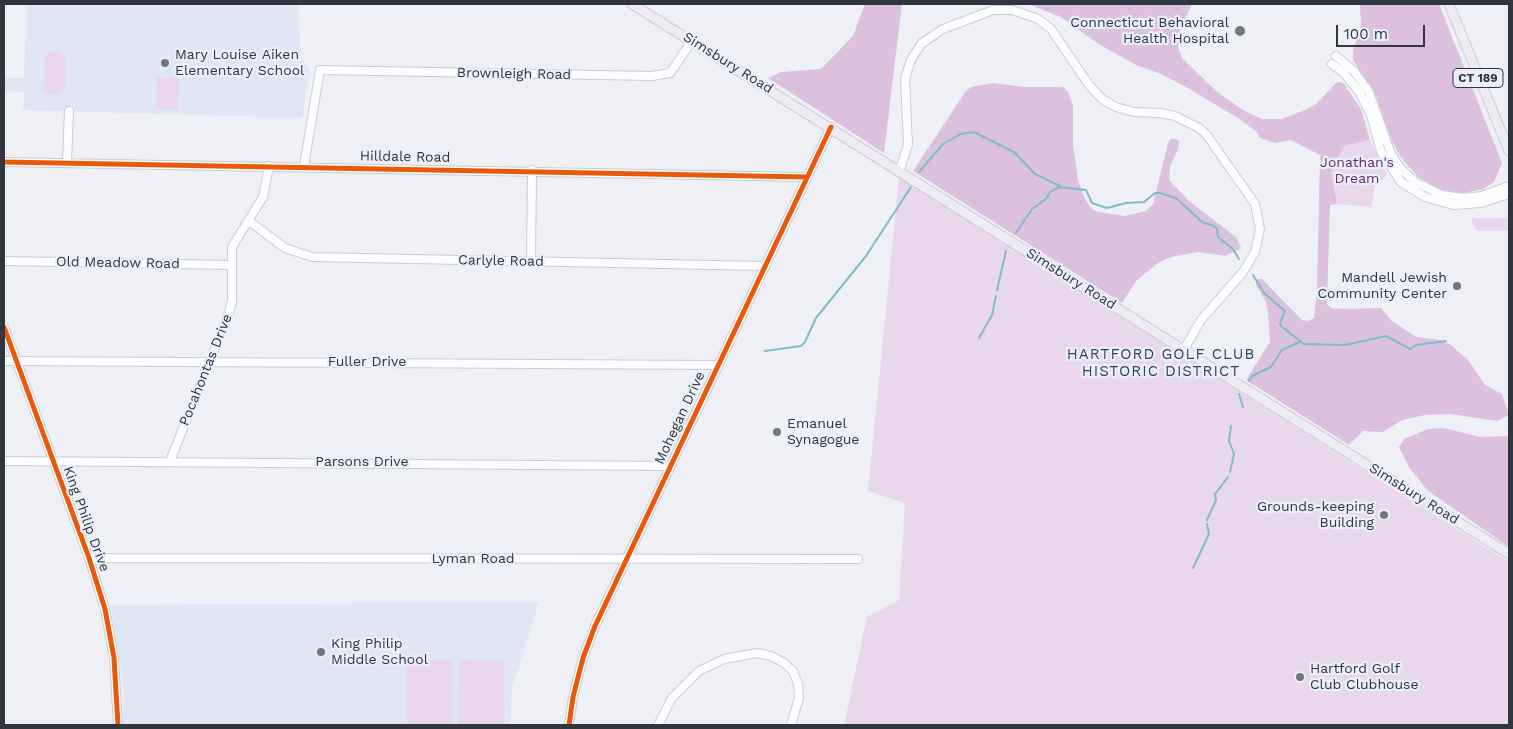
<!DOCTYPE html>
<html>
<head>
<meta charset="utf-8">
<style>
  body { margin:0 }
  #map { position:relative; width:1513px; height:729px; overflow:hidden; background:#eef0f6; font-family:"Work Sans",sans-serif }
  canvas { display:block }
  .frame { position:absolute; inset:0; border:5px solid #31353f; pointer-events:none }
  .scale { position:absolute; left:1336px; top:25px; width:89px; height:22px; box-sizing:border-box; border:2px solid #31353f; border-top:0; padding-left:6px; font-size:15px; line-height:18px; white-space:nowrap; color:#31353f; -webkit-text-stroke:4px #ebeffa; paint-order:stroke }
</style>
</head>
<body>
<div id="map">
<canvas width="1513" height="729"></canvas>
<div class="frame"></div>
<div class="scale">100 m</div>
</div>
<script>
const ctx = document.querySelector('canvas').getContext('2d');
ctx.lineJoin = 'round';
function fillPath(path, color) {
  ctx.fillStyle = color;
  ctx.fill(path, 'evenodd');
}
function toPath(rows) {
  const path = new Path2D();
  for (const r of rows) {
    path.moveTo(r[0], r[1]);
    for (let i = 2; i < r.length; i += 2) path.lineTo(r[i], r[i + 1]);
  }
  return path;
}
function stroke(path, color, width, dash) {
  ctx.strokeStyle = color;
  ctx.lineWidth = width;
  ctx.lineCap = dash ? 'butt' : 'round';
  ctx.setLineDash(dash || []);
  ctx.stroke(path);
}
function drawText(font, color, halo, rows, align = 'center') {
  ctx.font = font + ' "Work Sans",sans-serif';
  ctx.lineWidth = 4.5;
  ctx.setLineDash([]);
  ctx.textBaseline = 'middle';
  ctx.strokeStyle = halo;
  ctx.fillStyle = color;
  for (const [text, x, y, turn = 0] of rows) {
    ctx.save();
    ctx.translate(x, y);
    ctx.rotate((+turn || 0) * Math.PI / 180);
    ctx.textAlign = isNaN(turn) ? turn : align;
    if (halo) ctx.strokeText(text, 0, 0);
    ctx.fillText(text, 0, 0);
    ctx.restore();
  }
}
fillPath(toPath([
  [27,4,298,4,301,56,310,70,302,118,23,110,24,92,4,91,4,78,24,78],
  [539,602,512,689,510,725,123,725,123,680,110,605]
]), '#e1e6f4');
fillPath(toPath([
  [50,51,60,52,66,59,66,86,63,92,57,95,47,95,44,90,45,57],
  [157,77,179,78,178,110,156,109],
  [1370,140,1387,175,1375,186,1371,207,1337,204,1331,173,1343,146],
  [899,177,1509,562,1509,725,844,725,867,617,899,600,905,503,868,491],
  [1471,218,1509,218,1509,231,1476,231],
  [406,660,452,660,452,725,407,725],
  [459,660,504,661,504,725,458,725]
]), '#e9d7ec');
fillPath(toPath([
  [865,4,902,4,884,153,768,78,781,72,821,69,853,36],
  [1028,4,1192,4,1179,33,1178,47,1182,58,1216,91,1243,110,1262,119,1282,119,1305,110,1316,104,1336,83,1340,82,1344,84,1361,109,1370,140,1344,146,1331,173,1337,204,1330,205,1327,304,1331,308,1345,309,1381,308,1391,320,1416,337,1441,340,1451,345,1469,361,1485,385,1502,394,1509,415,1497,421,1451,414,1425,415,1402,420,1383,432,1363,431,1349,445,1246,380,1270,342,1268,310,1265,300,1256,285,1256,279,1262,279,1302,320,1308,321,1314,318,1317,290,1320,155,1291,140,1275,143,1260,138,1256,131,1238,118,1186,87,1161,74,1136,65,1097,43,1061,17],
  [1360,4,1439,4,1502,163,1494,182,1483,189,1464,193,1441,190,1418,177,1399,155,1389,134,1374,91,1353,60,1353,50,1361,26],
  [993,83,1025,87,1063,87,1068,92,1073,105,1073,144,1078,180,1085,199,1091,208,1098,212,1125,216,1146,211,1153,204,1168,143,1170,139,1176,139,1179,141,1178,149,1170,167,1169,180,1189,201,1237,238,1241,248,1225,256,1199,252,1171,257,1158,263,1136,281,1122,303,913,171,966,91,971,87],
  [1443,428,1481,437,1509,436,1509,547,1427,490,1409,467,1399,447,1404,439,1428,429]
]), '#dbc1dd');
stroke(toPath([
  [919,172,943,144,961,134,974,132,1014,152,1035,174,1060,186],
  [1016,233,1032,209,1046,199,1050,192,1059,187,1086,190,1092,203,1107,208,1126,203,1144,202,1155,193,1160,193,1176,198,1202,222,1214,226,1217,229,1218,237,1233,249,1239,259],
  [1253,275,1264,293,1285,311,1280,323,1281,326,1304,344,1345,345,1386,336,1410,349,1416,345,1446,341],
  [997,290,1006,251],
  [979,338,992,315,996,296],
  [765,351,801,346,805,342,816,318,866,256,911,187],
  [1249,381,1252,376,1271,367,1282,350,1300,342],
  [1239,394,1243,407],
  [1230,472,1234,454,1229,441,1231,426],
  [1207,520,1216,500,1215,494,1228,477],
  [1193,568,1209,534,1207,524]
]), '#7fbcc6', 2);
const minor = toPath([
  [1336,56,1354,71,1369,92,1391,154,1401,169,1415,182,1442,195,1462,198,1481,196,1509,186],
  [1332,64,1344,73,1360,93,1371,115,1381,152,1401,182,1425,197,1453,205,1481,203,1509,194],
  [4,162,806,177],
  [67,162,69,111],
  [304,166,320,70,652,76,670,73,692,41],
  [899,172,908,145,905,79,911,60,921,44,943,29,993,10,1012,10,1038,19,1051,29,1089,85,1102,99,1116,107,1134,112,1160,113,1175,116,1199,128,1206,134,1255,204,1260,229,1255,252,1243,272,1201,320,1184,349],
  [249,221,285,248,312,257,764,266],
  [4,261,231,265],
  [531,262,532,170],
  [4,327,89,558,105,609,114,658,118,725],
  [4,361,718,365],
  [4,461,670,466],
  [170,461,229,313,232,301,232,247,263,197,269,166],
  [89,558,858,559],
  [569,725,573,697,583,658,595,626,831,127],
  [658,725,672,698,699,671,724,659,757,653,771,656,784,663,793,671,798,684,799,698,791,725]
]);
const major = toPath([
  [632,4,1509,554],
  [1449,4,1509,151]
]);
stroke(minor, '#c9ccd4', 10);
stroke(major, '#cbcdd2', 11);
stroke(minor, '#fcfdfe', 8);
stroke(major, '#eeebf5', 9);
stroke(toPath([
  [4,162,806,177],
  [4,327,89,558,105,609,114,658,118,725],
  [569,725,573,697,583,658,595,626,831,127]
]), '#e8590c', 5);
for (const [x, y, r, color] of [
  [1240,31,6,"#73767f"],
  [165,63,5,"#73767f"],
  [1457,286,5,"#73767f"],
  [777,432,5,"#73767f"],
  [1384,515,5,"#73767f"],
  [321,652,5,"#73767f"],
  [1300,677,5,"#73767f"]
]) {
  const dot = new Path2D();
  dot.arc(x, y, r, 0, 2 * Math.PI);
  ctx.fillStyle = color;
  ctx.fill(dot);
  stroke(dot, '#ebeffa', 2);
}
for (const [x, y, w] of [
  [1478,78,50]
]) {
  const box = new Path2D();
  box.roundRect(x - w / 2, y - 9.5, w, 19, 4);
  ctx.fillStyle = '#ebeffa';
  ctx.fill(box);
  stroke(box, '#31353f', 1);
}
drawText('bold 12px', '#31353f', null, [
  ["CT 189",1478,78]
]);
drawText('14px', '#31353f', '#ebeffa', [
  ["Connecticut Behavioral",1229,23,"right"],
  ["Health Hospital",1229,39,"right"],
  ["Mary Louise Aiken",175,55],
  ["Elementary School",175,71],
  ["Mandell Jewish",1447,278,"right"],
  ["Community Center",1447,294,"right"],
  ["Emanuel",787,424],
  ["Synagogue",787,440],
  ["Grounds-keeping",1374,507,"right"],
  ["Building",1374,523,"right"],
  ["King Philip",331,644],
  ["Middle School",331,660],
  ["Hartford Golf",1310,669],
  ["Club Clubhouse",1310,685]
], 'left');
drawText('14px', '#31353f', '#ebeffa', [
  ["Simsbury Road",728,63,32],
  ["Brownleigh Road",514,74,1],
  ["Hilldale Road",405,157,1],
  ["Carlyle Road",501,261,1],
  ["Old Meadow Road",118,263,1],
  ["Simsbury Road",1071,279,32],
  ["Fuller Drive",367,362],
  ["Pocahontas Drive",206,370,-68],
  ["Mohegan Drive",680,418,-65],
  ["Parsons Drive",362,462],
  ["Simsbury Road",1414,494,32],
  ["King Philip Drive",86,519,70],
  ["Lyman Road",473,559]
]);
drawText('14px', '#662b65', '#ebeffa', [
  ["Jonathan's",1357,163],
  ["Dream",1357,179]
]);
ctx.letterSpacing = '1px';
drawText('15px', '#3a4257', '#ebeffa', [
  ["HARTFORD GOLF CLUB",1161,355],
  ["HISTORIC DISTRICT",1161,372]
]);
ctx.letterSpacing = '0px';
</script>
</body>
</html>
